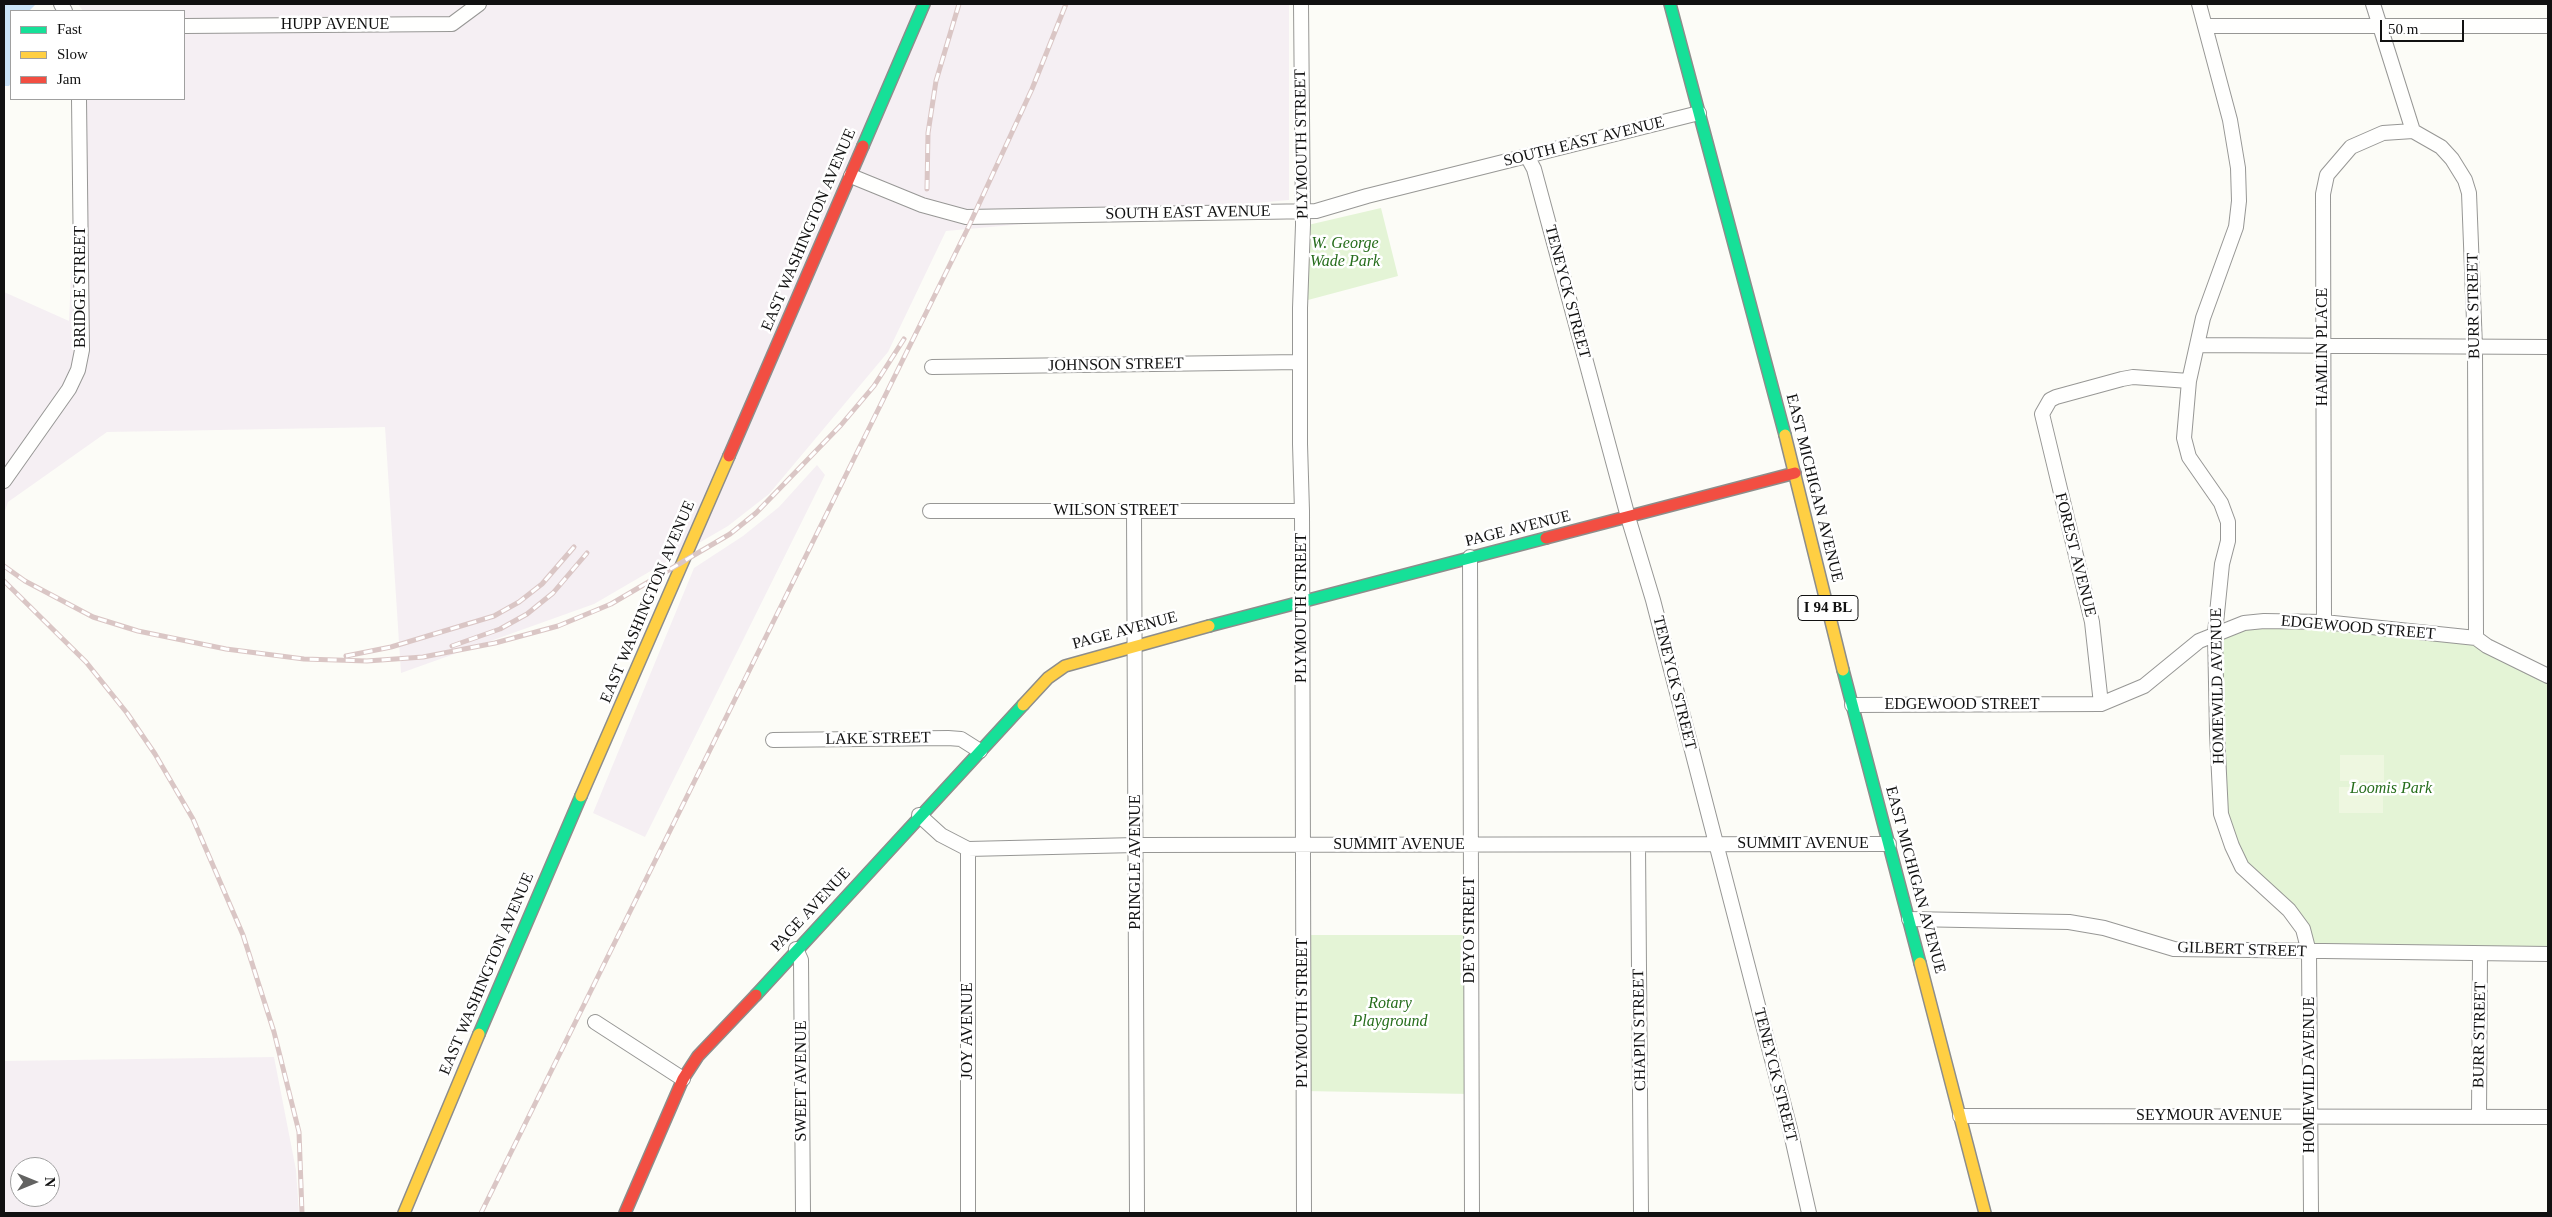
<!DOCTYPE html>
<html>
<head>
<meta charset="utf-8">
<style>
  body { margin:0 }
  #map { position:relative; width:2552px; height:1217px; overflow:hidden; background:#fcfcf7; font-family:Georgia,serif }
  canvas { display:block }
  .frame { position:absolute; inset:0; border:5px solid #111; pointer-events:none }
  .legend { position:absolute; left:10px; top:10px; width:175px; height:90px; box-sizing:border-box; background:#fff; border:1px solid #a0a0a0; margin:0; padding:6px 9px; list-style:none; font-size:15px; color:#111 }
  .legend li { display:flex; align-items:center; gap:10px; height:25px }
  .legend b { width:25px; border:1px solid #a0a0a0 }
  .north { position:absolute; left:10px; top:1157px; width:50px; height:50px; box-sizing:border-box; background:#fff; border:1px solid #a0a0a0; border-radius:50%; rotate:90deg; font-size:14px; font-weight:700; line-height:20px; text-align:center; color:#111 }
  .north::after { content:''; display:block; margin:auto; width:18px; height:22px; background:#636362; clip-path:polygon(50% 0,100% 100%,50% 72%,0 100%) }
  .scale { position:absolute; left:2380px; top:20px; width:84px; height:22px; box-sizing:border-box; border:2px solid #111; border-top:0; padding-left:6px; font-size:15px; line-height:18px; white-space:nowrap; color:#111; -webkit-text-stroke:4px #fff; paint-order:stroke }
</style>
</head>
<body>
<div id="map">
<canvas width="2552" height="1217"></canvas>
<div class="frame"></div>
<ul class="legend">
<li><b style="height:6px;background:#16e098"></b>Fast</li>
<li><b style="height:6px;background:#ffcf43"></b>Slow</li>
<li><b style="height:6px;background:#f24e42"></b>Jam</li>
</ul>
<div class="north">N</div>
<div class="scale">50 m</div>
</div>
<script>
const ctx = document.querySelector('canvas').getContext('2d');
ctx.lineJoin = 'round';
function fillPath(path, color) {
  ctx.fillStyle = color;
  ctx.fill(path, 'evenodd');
}
function toPath(rows) {
  const path = new Path2D();
  for (const r of rows) {
    path.moveTo(r[0], r[1]);
    for (let i = 2; i < r.length; i += 2) path.lineTo(r[i], r[i + 1]);
  }
  return path;
}
function stroke(path, color, width, dash) {
  ctx.strokeStyle = color;
  ctx.lineWidth = width;
  ctx.lineCap = dash ? 'butt' : 'round';
  ctx.setLineDash(dash || []);
  ctx.stroke(path);
}
function drawText(font, color, halo, rows, align = 'center') {
  ctx.font = font + ' Georgia,serif';
  ctx.lineWidth = 5;
  ctx.setLineDash([]);
  ctx.textBaseline = 'middle';
  ctx.strokeStyle = halo;
  ctx.fillStyle = color;
  for (const [text, x, y, turn = 0] of rows) {
    ctx.save();
    ctx.translate(x, y);
    ctx.rotate((+turn || 0) * Math.PI / 180);
    ctx.textAlign = isNaN(turn) ? turn : align;
    if (halo) ctx.strokeText(text, 0, 0);
    ctx.fillText(text, 0, 0);
    ctx.restore();
  }
}
fillPath(toPath([
  [78,4,1289,4,1289,200,946,231,888,352,769,494,728,526,594,604,401,673,385,427,107,432,8,502,4,514,4,292,69,321,79,99,184,99,184,11,83,11],
  [817,465,825,475,645,837,593,813,694,568,743,536,779,507],
  [274,1057,296,1170,299,1213,4,1213,4,1061],
  [20,1167,50,1167,50,1197,20,1197]
]), '#f5eff3');
fillPath(toPath([
  [1381,208,1398,276,1308,300,1308,225],
  [2264,621,2476,638,2548,676,2548,954,2309,952,2289,910,2232,846,2220,775,2215,633],
  [1303,935,1470,935,1470,1094,1303,1091]
]), '#e4f4d6');
fillPath(toPath([
  [2340,755,2384,755,2384,781,2340,781],
  [2339,787,2383,787,2383,813,2339,813]
]), '#eef7e0');
fillPath(toPath([
  [4,4,36,4,29,11,11,11,11,83,9,86,4,86]
]), '#cbe4f8');
const street = toPath([
  [61,4,65,11],
  [1301,4,1303,225,1300,308,1300,444,1302,511,1304,1213],
  [2199,4,2230,120,2238,168,2239,201,2236,227,2203,318,2189,381,2184,438,2189,457,2221,503,2228,522,2228,541,2222,564,2215,633,2217,733,2221,814,2232,846,2242,867,2289,910,2303,929,2309,952,2311,1213],
  [2373,4,2413,131,2441,147,2452,159,2465,180,2469,193,2475,347,2476,638],
  [184,26,452,24,479,4],
  [2206,26,2548,26],
  [1527,156,1534,169,1628,517,1653,600,1790,1129,1809,1213],
  [851,176,922,205,966,217,1316,211,1367,196,1699,113],
  [2197,345,2548,347],
  [932,367,1300,362],
  [4,481,69,389,78,370,82,350,79,99],
  [930,511,1302,511],
  [1134,511,1137,1213],
  [1470,557,1472,1213],
  [2324,622,2323,194,2327,175,2351,147,2383,133,2413,131],
  [2101,704,2092,622,2042,414,2050,400,2056,397,2122,379,2133,377,2189,381],
  [1852,705,2101,704,2144,686,2199,641,2244,623,2264,621,2324,622,2476,638,2487,646,2548,676],
  [773,740,948,738,961,739,980,751],
  [919,815,941,835,968,849,1136,845,1889,844],
  [1638,846,1641,1213],
  [968,849,968,1213],
  [1909,919,2069,922,2104,928,2174,949,2548,954],
  [796,949,801,960,803,1213],
  [595,1022,683,1079],
  [1960,1116,2548,1117],
  [2479,1116,2480,954]
]);
const fast = toPath([
  [1670,4,1785,435],
  [863,146,924,4],
  [1209,626,1546,538],
  [1843,670,1920,963],
  [756,995,1023,705],
  [479,1034,581,796]
]);
const slow = toPath([
  [1785,435,1843,670],
  [1023,705,1048,678,1065,666,1209,626],
  [581,796,729,456],
  [1920,963,1985,1213],
  [404,1213,479,1034]
]);
const jam = toPath([
  [729,456,863,146],
  [1546,538,1795,473],
  [625,1213,683,1079,698,1056,756,995]
]);
stroke(street, '#979795', 16);
stroke(fast, '#8d8d8b', 14);
stroke(slow, '#8d8d8b', 14);
stroke(jam, '#8d8d8b', 14);
stroke(street, '#fffffe', 14);
stroke(fast, '#16e098', 11);
stroke(slow, '#ffcf43', 11);
stroke(jam, '#f24e42', 11);
const rail = toPath([
  [927,189,928,133,936,81,959,4],
  [4,566,25,581,93,617,138,631,226,649,304,659,367,661,423,657,495,643,558,626,611,604,730,534,756,513,841,425,874,386,904,339],
  [4,581,86,662,127,713,155,754,193,819,243,935,274,1032,299,1132,302,1213],
  [452,646,500,629,527,614,553,593,587,553],
  [346,656,391,647,494,616,519,602,542,584,574,547],
  [481,1213,967,230,1032,89,1066,4]
]);
stroke(rail, '#dac6c5', 5);
stroke(rail, '#fff', 3, [9]);
for (const [x, y, w] of [
  [1828,608,60]
]) {
  const box = new Path2D();
  box.roundRect(x - w / 2, y - 12.5, w, 25, 4);
  ctx.fillStyle = '#fff';
  ctx.fill(box);
  stroke(box, '#111', 1);
}
drawText('bold 15px', '#111', null, [
  ["I 94 BL",1828,608]
]);
drawText('16px', '#111', '#fff', [
  ["HUPP AVENUE",335,25],
  ["SOUTH EAST AVENUE",1584,142,-14],
  ["PLYMOUTH STREET",1302,144,-91],
  ["SOUTH EAST AVENUE",1188,213,-1],
  ["EAST WASHINGTON AVENUE",809,230,-67],
  ["BRIDGE STREET",81,287,-90],
  ["TENEYCK STREET",1567,292,75],
  ["BURR STREET",2474,306,-91],
  ["HAMLIN PLACE",2323,347,-90],
  ["JOHNSON STREET",1116,365,-1],
  ["EAST MICHIGAN AVENUE",1814,488,76],
  ["WILSON STREET",1116,511],
  ["PAGE AVENUE",1518,529,-14],
  ["FOREST AVENUE",2075,555,76],
  ["EAST WASHINGTON AVENUE",648,602,-67],
  ["PLYMOUTH STREET",1302,608,-90],
  ["EDGEWOOD STREET",2358,628,5],
  ["PAGE AVENUE",1125,631,-15],
  ["TENEYCK STREET",1674,683,76],
  ["HOMEWILD AVENUE",2218,686,-91],
  ["EDGEWOOD STREET",1962,705],
  ["LAKE STREET",878,739,-1],
  ["SUMMIT AVENUE",1803,844],
  ["SUMMIT AVENUE",1399,845],
  ["PRINGLE AVENUE",1136,862,-90],
  ["EAST MICHIGAN AVENUE",1915,880,75],
  ["PAGE AVENUE",811,910,-47],
  ["DEYO STREET",1470,930,-90],
  ["GILBERT STREET",2242,950,2],
  ["EAST WASHINGTON AVENUE",487,974,-67],
  ["PLYMOUTH STREET",1303,1013,-90],
  ["CHAPIN STREET",1640,1030,-91],
  ["JOY AVENUE",968,1031,-90],
  ["BURR STREET",2480,1035,-89],
  ["TENEYCK STREET",1775,1075,76],
  ["HOMEWILD AVENUE",2310,1075,-90],
  ["SWEET AVENUE",802,1081,-90],
  ["SEYMOUR AVENUE",2209,1116]
]);
drawText('italic 16px', '#266d1c', '#fff', [
  ["W. George",1345,244],
  ["Wade Park",1345,262],
  ["Loomis Park",2391,789],
  ["Rotary",1390,1004],
  ["Playground",1390,1022]
]);
</script>
</body>
</html>
